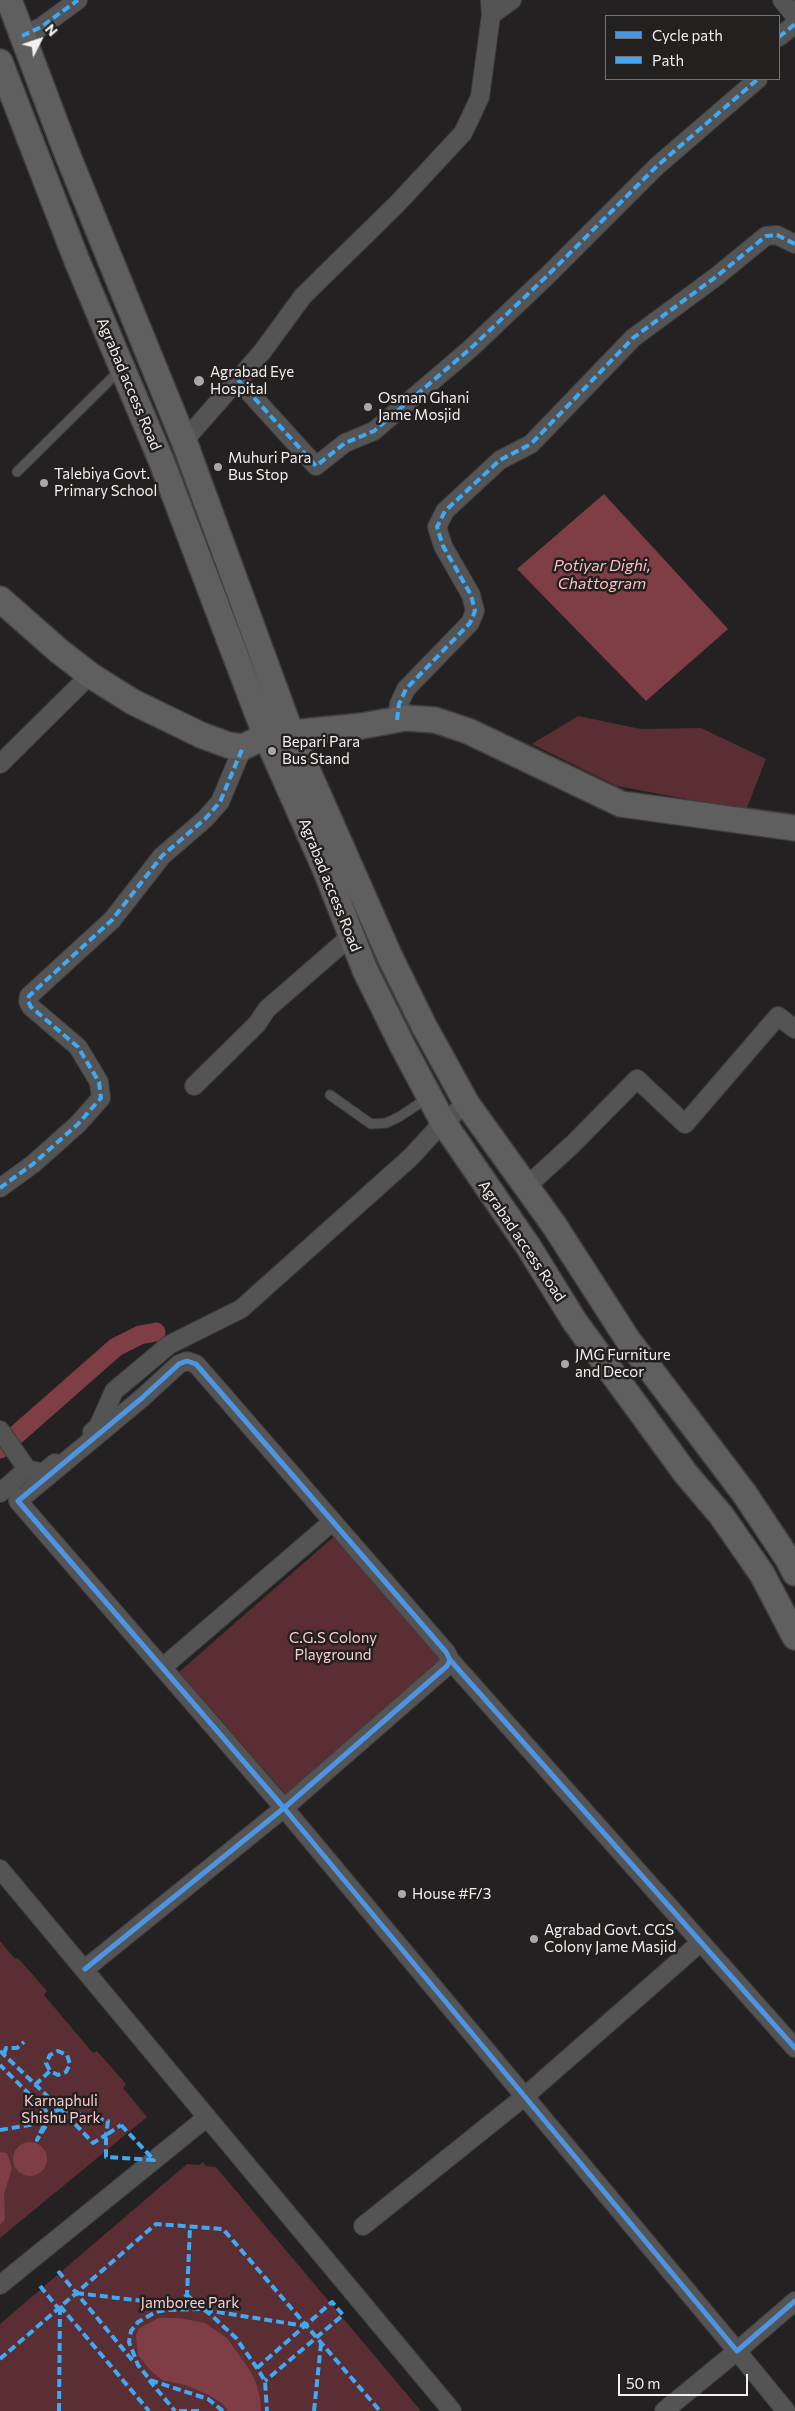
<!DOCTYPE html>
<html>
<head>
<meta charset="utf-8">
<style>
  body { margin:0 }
  #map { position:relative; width:795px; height:2411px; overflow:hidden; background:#232121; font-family:Commissioner,sans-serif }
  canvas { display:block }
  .legend { position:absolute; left:605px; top:15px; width:175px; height:65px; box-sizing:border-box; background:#242020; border:1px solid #767373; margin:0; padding:6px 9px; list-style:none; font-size:15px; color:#f1efef }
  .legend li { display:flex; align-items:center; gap:10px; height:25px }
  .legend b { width:25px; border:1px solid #767373 }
  .north { position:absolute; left:15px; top:15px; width:50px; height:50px; -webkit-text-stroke:4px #242020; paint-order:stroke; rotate:49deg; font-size:14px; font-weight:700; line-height:20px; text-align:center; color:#f1efef }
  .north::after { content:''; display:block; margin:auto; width:18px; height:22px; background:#f1efef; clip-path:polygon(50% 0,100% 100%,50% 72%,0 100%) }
  .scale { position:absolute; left:618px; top:2374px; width:130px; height:22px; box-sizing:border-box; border:2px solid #f1efef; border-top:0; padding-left:6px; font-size:15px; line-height:18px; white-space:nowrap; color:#f1efef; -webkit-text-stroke:4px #242020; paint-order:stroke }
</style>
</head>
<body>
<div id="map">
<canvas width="795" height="2411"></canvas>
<ul class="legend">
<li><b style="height:6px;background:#4d94e3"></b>Cycle path</li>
<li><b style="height:6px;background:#3fa9f5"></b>Path</li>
</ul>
<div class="north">N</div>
<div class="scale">50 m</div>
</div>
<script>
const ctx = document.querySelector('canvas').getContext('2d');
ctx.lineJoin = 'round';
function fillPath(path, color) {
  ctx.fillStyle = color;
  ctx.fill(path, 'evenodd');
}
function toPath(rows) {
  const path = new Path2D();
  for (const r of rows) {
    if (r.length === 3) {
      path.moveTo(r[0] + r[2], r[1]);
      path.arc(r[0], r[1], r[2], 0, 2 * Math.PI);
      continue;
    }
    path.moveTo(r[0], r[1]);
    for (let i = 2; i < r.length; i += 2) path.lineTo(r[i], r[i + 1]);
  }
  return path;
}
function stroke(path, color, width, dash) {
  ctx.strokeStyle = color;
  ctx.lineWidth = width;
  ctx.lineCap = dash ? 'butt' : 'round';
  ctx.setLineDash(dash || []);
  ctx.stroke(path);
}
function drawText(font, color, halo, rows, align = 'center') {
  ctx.font = font + ' Commissioner,sans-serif';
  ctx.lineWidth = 5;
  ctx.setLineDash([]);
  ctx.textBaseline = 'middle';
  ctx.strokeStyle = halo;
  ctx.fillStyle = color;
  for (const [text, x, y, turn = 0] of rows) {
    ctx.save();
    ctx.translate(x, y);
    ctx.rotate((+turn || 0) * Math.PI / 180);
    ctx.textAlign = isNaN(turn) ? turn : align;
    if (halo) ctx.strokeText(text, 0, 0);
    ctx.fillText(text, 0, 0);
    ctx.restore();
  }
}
fillPath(toPath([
  [578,716,641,729,701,728,766,759,746,810,617,786,532,744],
  [345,1527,453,1651,287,1796,179,1672],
  [0,1941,15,1959,18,1958,47,1991,44,1995,93,2053,97,2051,126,2084,123,2088,147,2117,0,2238],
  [203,2162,206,2166,216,2167,421,2411,0,2411,0,2324,187,2164,199,2165]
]), '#5a2e33');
fillPath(toPath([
  [604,494,728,629,646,701,517,569],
  [30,2159,17],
  [0,2152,7,2153,12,2168,4,2194,5,2219,0,2225],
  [159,2318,179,2318,205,2323,227,2338,249,2369,255,2380,260,2397,261,2411,228,2411,222,2403,207,2394,185,2385,162,2380,150,2370,138,2355,136,2335,139,2328]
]), '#7f3e45');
stroke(toPath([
  [0,1449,116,1347,140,1335,156,1332]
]), '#7f3e45', 19);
const lane = toPath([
  [17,472,120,370],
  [330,1095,371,1124,386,1123,399,1117,429,1097]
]);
const street = toPath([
  [782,0,795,16],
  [491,15,512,0],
  [22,36,41,27,78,0],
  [779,37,795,24],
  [238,380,316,466,345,443,374,431,470,349,547,276,657,166,758,79],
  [184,441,262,352,303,296,397,204,463,133,480,97,491,15,490,0],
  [397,720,399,704,406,689,470,623,475,611,471,595,443,546,437,527,445,511,500,460,531,444,633,338,717,276,766,236,777,235,795,244],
  [0,764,90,675],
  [194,1086,257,1024,267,1009,351,936],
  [527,1186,573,1144,637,1079,685,1124,778,1016,795,1029],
  [0,1188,33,1164,78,1124,101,1098,99,1082,78,1047,31,1007,28,1001,29,996,112,920,162,856,205,819,220,802,243,747],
  [0,1430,27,1469,0,1493],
  [92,1432,98,1427,114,1391,169,1345,241,1309,411,1157,443,1122,467,1104],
  [27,1469,43,1473,55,1463],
  [450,1660,447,1666,284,1808,737,2351,795,2301],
  [163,1667,332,1522],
  [0,1869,452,2411],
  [85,1969,284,1808,18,1501,142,1398,179,1364,187,1361,196,1364,446,1652,450,1660,795,2048],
  [363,2226,524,2097,701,1942],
  [0,2285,206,2118],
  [664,2411,737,2351,786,2411]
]);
const secondary = toPath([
  [9,0,66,151,184,441,291,733,390,957,424,1026,467,1104,554,1225,628,1340,744,1493,788,1559,795,1573],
  [0,62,77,261,161,460,266,736,326,871,365,970,402,1045,443,1122,528,1246,575,1322,686,1474,721,1515,762,1574,795,1637],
  [0,599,59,651,90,675,133,702,201,735,228,745,243,747,266,736],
  [291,733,362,726,406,718,435,720,468,731,621,804,795,828]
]);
stroke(lane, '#403e3e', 11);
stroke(street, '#403e3e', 20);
stroke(secondary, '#403e3e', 28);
stroke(lane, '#545454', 9);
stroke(street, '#545454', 18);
stroke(secondary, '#605f5f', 25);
stroke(toPath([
  [22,36,41,27,78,0],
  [779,37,795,24],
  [238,380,316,466,345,443,374,431,470,349,547,276,657,166,758,79],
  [397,720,399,704,406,689,470,623,475,611,471,595,443,546,437,527,445,511,500,460,531,444,633,338,717,276,766,236,777,235,795,244],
  [0,1188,33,1164,78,1124,101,1098,99,1082,78,1047,31,1007,28,1001,29,996,112,920,162,856,205,819,220,802,243,747],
  [0,2051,61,2109,55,2111,37,2140,49,2114,0,2065],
  [4,2054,6,2048,17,2048,24,2042],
  [35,2085,50,2071,58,2075,66,2072,70,2064,67,2055,58,2051,50,2055,46,2063,50,2071],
  [61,2109,108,2121,106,2135,93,2143,61,2109],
  [121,2125,154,2160,106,2157,106,2135,121,2125],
  [0,2130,35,2124,47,2115],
  [58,2271,133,2361],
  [40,2286,58,2308],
  [76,2293,185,2306],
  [187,2295,203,2309],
  [175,2304,187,2295,190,2227],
  [60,2306,149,2411],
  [205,2310,305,2326],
  [0,2359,156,2224,223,2229,380,2411],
  [257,2368,332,2302,343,2315,265,2381],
  [149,2380,175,2411],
  [59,2411,60,2306],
  [179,2411,199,2411],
  [223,2411,208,2399,150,2380,138,2365,129,2342,131,2331,138,2322,156,2312,166,2310,203,2309,210,2314,236,2338,257,2368,265,2381,267,2411],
  [314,2411,321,2344]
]), '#3fa9f5', 4, [8, 4]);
stroke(toPath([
  [450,1660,447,1666,284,1808,737,2351,795,2301],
  [85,1969,284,1808,18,1501,142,1398,179,1364,187,1361,196,1364,446,1652,450,1660,795,2048]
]), '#4d94e3', 5);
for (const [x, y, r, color] of [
  [199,381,6,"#a9a7a7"],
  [368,407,5,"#a9a7a7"],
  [218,467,5,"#a9a7a7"],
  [44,483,5,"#a9a7a7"],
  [272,751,5,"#a9a7a7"],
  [565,1364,5,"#a9a7a7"],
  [402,1894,5,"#a9a7a7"],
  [534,1939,5,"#a9a7a7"]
]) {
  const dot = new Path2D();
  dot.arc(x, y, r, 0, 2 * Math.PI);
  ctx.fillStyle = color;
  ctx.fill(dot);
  stroke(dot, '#242020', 2);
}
drawText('15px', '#f1efef', '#242020', [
  ["Agrabad Eye",210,372],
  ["Hospital",210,389],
  ["Osman Ghani",378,398],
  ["Jame Mosjid",378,415],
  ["Muhuri Para",228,458],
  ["Bus Stop",228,475],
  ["Talebiya Govt.",54,474],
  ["Primary School",54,491],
  ["Bepari Para",282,742],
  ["Bus Stand",282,759],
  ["JMG Furniture",575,1355],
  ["and Decor",575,1372],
  ["House #F/3",412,1894],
  ["Agrabad Govt. CGS",544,1930],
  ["Colony Jame Masjid",544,1947]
], 'left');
drawText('15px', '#f1efef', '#242020', [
  ["Agrabad access Road",129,384,67],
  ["Agrabad access Road",330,885,68],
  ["Agrabad access Road",522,1241,56]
]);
drawText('15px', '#f8cbce', '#242020', [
  ["C.G.S Colony",333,1638],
  ["Playground",333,1655],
  ["Karnaphuli",61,2101],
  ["Shishu Park",61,2118],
  ["Jamboree Park",190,2303]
]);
drawText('italic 16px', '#ffbdc1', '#242020', [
  ["Potiyar Dighi,",602,566],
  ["Chattogram",602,584]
]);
</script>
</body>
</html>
